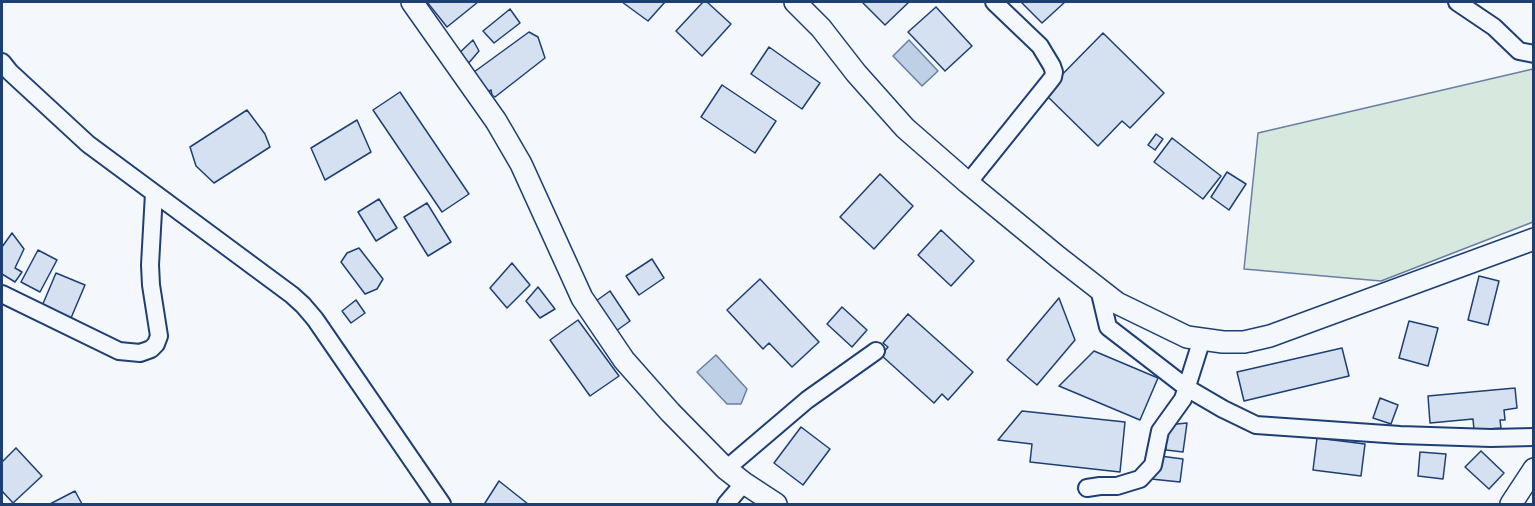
<!DOCTYPE html>
<html>
<head>
<meta charset="utf-8">
<style>
  body { margin:0 }
  #map { position:relative; width:1535px; height:506px; overflow:hidden; background:#f4f7fb; font-family:Lato,sans-serif }
  canvas { display:block }
  .frame { position:absolute; inset:0; border:3px solid #1d3f73; pointer-events:none }
</style>
</head>
<body>
<div id="map">
<canvas width="1535" height="506"></canvas>
<div class="frame"></div>
</div>
<script>
const ctx = document.querySelector('canvas').getContext('2d');
ctx.lineJoin = 'round';
function fillPath(path, color) {
  ctx.fillStyle = color;
  ctx.fill(path, 'evenodd');
}
function toPath(rows) {
  const path = new Path2D();
  for (const r of rows) {
    path.moveTo(r[0], r[1]);
    for (let i = 2; i < r.length; i += 2) path.lineTo(r[i], r[i + 1]);
  }
  return path;
}
function stroke(path, color, width, dash) {
  ctx.strokeStyle = color;
  ctx.lineWidth = width;
  ctx.lineCap = dash ? 'butt' : 'round';
  ctx.setLineDash(dash || []);
  ctx.stroke(path);
}
const green = toPath([
  [1533,69,1533,222,1381,281,1244,269,1258,133,1533,69]
]);
fillPath(green, '#d7e8df');
stroke(green, '#687fa3', 1.5);
const water = toPath([
  [909,40,938,71,922,86,893,56,909,40],
  [716,355,747,389,741,404,727,404,697,372,716,355]
]);
fillPath(water, '#bed0e5');
stroke(water, '#687fa3', 1.5);
const building = toPath([
  [427,2,478,2,447,27,427,2],
  [622,2,665,2,648,21,622,2],
  [703,2,707,2,731,24,702,56,676,31,703,2],
  [862,2,909,2,885,25,862,2],
  [1021,2,1065,2,1042,23,1021,2],
  [936,7,972,46,945,71,908,32,936,7],
  [510,9,520,23,494,43,483,31,510,9],
  [529,32,538,37,545,58,495,97,492,95,491,90,486,93,469,78,474,72,529,32],
  [1103,33,1164,93,1130,128,1122,121,1098,146,1044,93,1103,33],
  [473,40,479,51,467,65,455,57,473,40],
  [769,47,820,83,802,109,751,74,769,47],
  [722,85,776,121,755,153,701,117,722,85],
  [400,92,469,194,442,212,373,110,400,92],
  [247,110,265,134,270,147,214,183,196,166,190,147,247,110],
  [357,120,371,152,325,180,311,148,357,120],
  [1156,134,1163,139,1155,150,1148,145,1156,134],
  [1172,138,1221,176,1203,199,1154,162,1172,138],
  [1227,172,1246,184,1229,210,1211,197,1227,172],
  [880,174,913,206,874,249,840,217,880,174],
  [379,199,397,228,376,241,358,212,379,199],
  [427,203,451,242,428,256,404,217,427,203],
  [941,230,974,261,951,286,918,255,941,230],
  [12,233,24,249,15,268,22,272,15,282,2,274,2,247,12,233],
  [359,248,383,279,377,289,365,294,341,262,347,253,359,248],
  [38,250,57,260,40,292,21,282,38,250],
  [652,259,664,278,639,295,626,276,652,259],
  [512,263,530,285,507,308,490,288,512,263],
  [56,273,85,285,71,318,42,306,56,273],
  [1479,276,1499,281,1488,325,1468,320,1479,276],
  [760,279,819,342,792,367,769,343,763,349,727,310,760,279],
  [538,287,555,309,540,318,526,301,538,287],
  [610,291,630,321,616,331,596,301,610,291],
  [1059,298,1075,340,1037,385,1007,360,1059,298],
  [356,300,365,313,351,323,342,311,356,300],
  [842,307,867,330,852,347,827,324,842,307],
  [908,314,973,372,948,400,942,394,934,403,881,355,888,347,883,343,908,314],
  [578,320,619,376,590,396,550,340,578,320],
  [1409,321,1438,328,1428,366,1399,358,1409,321],
  [1342,348,1349,376,1244,401,1237,372,1342,348],
  [1094,351,1158,378,1140,420,1059,386,1094,351],
  [1515,388,1517,408,1504,410,1505,420,1500,420,1501,428,1474,430,1473,419,1430,423,1428,396,1515,388],
  [1380,398,1398,405,1391,424,1373,418,1380,398],
  [1022,411,1125,422,1120,472,1030,462,1032,444,998,440,1022,411],
  [1187,423,1183,452,1166,450,1167,425,1187,423],
  [801,427,830,449,803,485,774,463,801,427],
  [1317,438,1365,444,1361,476,1313,470,1317,438],
  [16,448,42,476,13,503,2,491,2,462,16,448],
  [1481,451,1504,473,1489,489,1465,467,1481,451],
  [1420,452,1446,454,1443,479,1418,476,1420,452],
  [1160,456,1183,459,1180,482,1151,479,1160,456],
  [499,481,528,504,486,504,485,503,499,481],
  [75,491,82,504,50,504,75,491]
]);
fillPath(building, '#d5e0f0');
stroke(building, '#1d3f73', 1.5);
const minor = toPath([
  [1457,2,1494,27,1519,51,1534,54],
  [2,62,10,72,88,144,292,295,303,305,315,319,442,504],
  [968,183,1050,81,1053,77,1054,72,1052,66,1040,46,994,2],
  [1099,289,1108,327,1187,388,1223,409,1256,425,1400,435,1491,438,1534,437],
  [2,294,119,351,140,353,151,349,156,344,159,336,151,285,150,265,154,193],
  [726,469,807,400,876,351],
  [1087,488,1100,486,1117,486,1130,482,1140,479,1153,465,1160,431,1183,399,1202,339],
  [726,504,744,483]
]);
const tertiary = toPath([
  [412,2,496,121,521,164,582,298,624,360,670,412,726,469,744,483,776,504],
  [795,2,821,28,856,73,905,128,968,183,1058,257,1117,303,1187,337,1223,342,1244,342,1270,336,1534,239],
  [1511,504,1534,469]
]);
stroke(minor, '#1d3f73', 20);
stroke(tertiary, '#1d3f73', 24);
stroke(minor, '#f4f7fb', 16);
stroke(tertiary, '#f4f7fb', 21);
</script>
</body>
</html>
